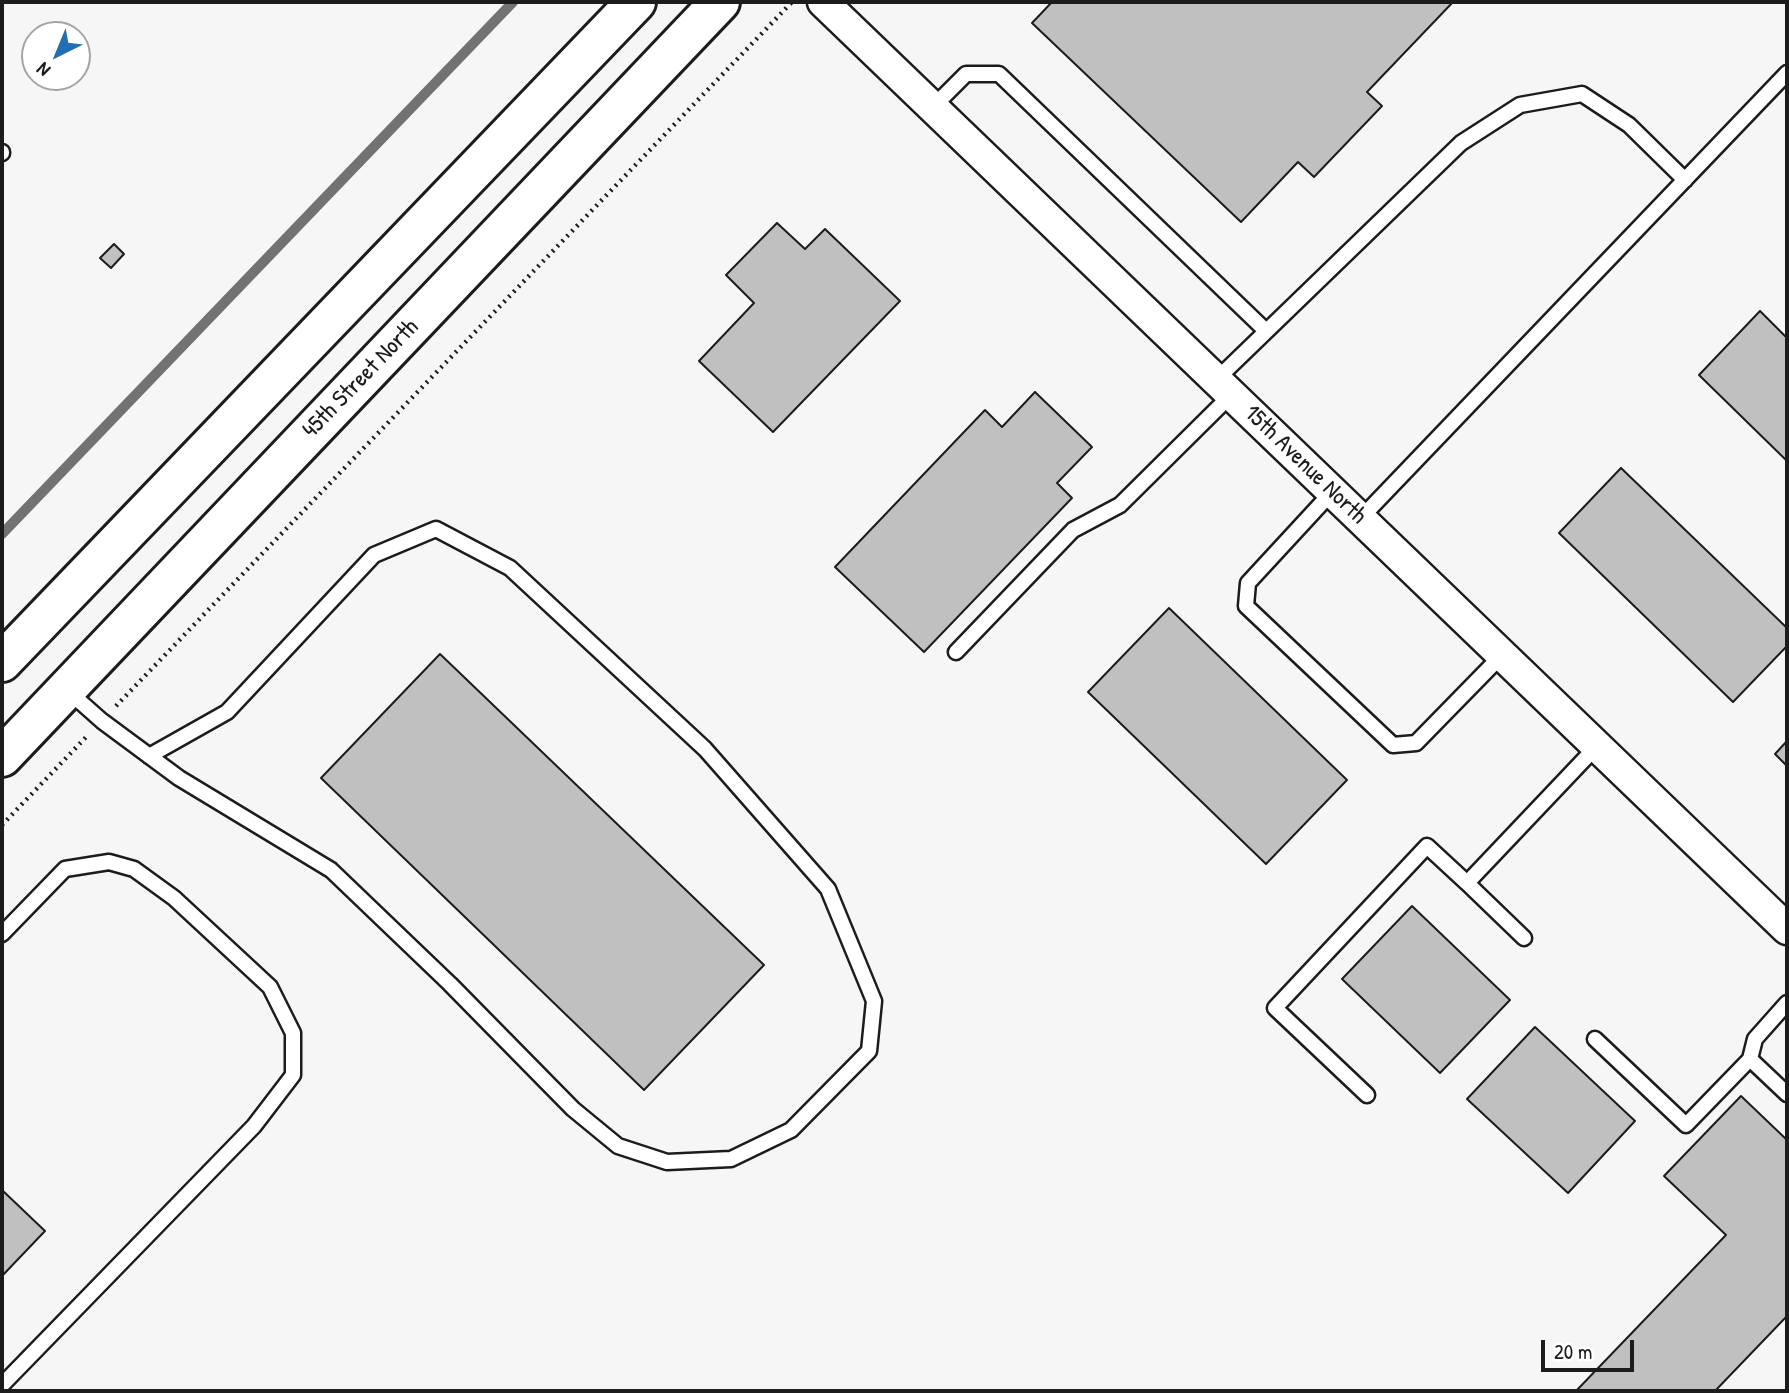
<!DOCTYPE html>
<html>
<head>
<meta charset="utf-8">
<style>
  body { margin:0 }
  #map { position:relative; width:1789px; height:1393px; overflow:hidden; background:#f6f6f6; font-family:"Patrick Hand",sans-serif }
  canvas { display:block }
  .frame { position:absolute; inset:0; border:4px solid #1c1c1c; pointer-events:none }
  .north { position:absolute; left:21px; top:21px; width:70px; height:70px; box-sizing:border-box; background:#fff; border:2px solid #a4a4a4; border-radius:50%; rotate:223deg; font-size:19px; font-weight:700; line-height:28px; text-align:center; color:#1c1c1c }
  .north::after { content:''; display:block; margin:auto; width:24px; height:32px; background:#1f6fb2; clip-path:polygon(50% 0,100% 100%,50% 72%,0 100%) }
  .scale { position:absolute; left:1541px; top:1340px; width:93px; height:32px; box-sizing:border-box; border:4px solid #1c1c1c; border-top:0; padding-left:9px; font-size:21px; line-height:24px; white-space:nowrap; color:#1c1c1c; -webkit-text-stroke:5px #fff; paint-order:stroke }
</style>
</head>
<body>
<div id="map">
<canvas width="1789" height="1393"></canvas>
<div class="frame"></div>
<div class="north">N</div>
<div class="scale">20 m</div>
</div>
<script>
const ctx = document.querySelector('canvas').getContext('2d');
ctx.lineJoin = 'round';
function toPath(rows) {
  const path = new Path2D();
  for (const r of rows) {
    path.moveTo(r[0], r[1]);
    for (let i = 2; i < r.length; i += 2) path.lineTo(r[i], r[i + 1]);
  }
  return path;
}
function stroke(path, color, width, dash) {
  ctx.strokeStyle = color;
  ctx.lineWidth = width;
  ctx.lineCap = dash ? 'butt' : 'round';
  ctx.setLineDash(dash || []);
  ctx.stroke(path);
}
function fillPath(path, color) {
  ctx.fillStyle = color;
  ctx.fill(path, 'evenodd');
}
function drawText(font, color, halo, rows, align = 'center') {
  ctx.font = font + ' "Patrick Hand",sans-serif';
  ctx.lineWidth = 6;
  ctx.setLineDash([]);
  ctx.textBaseline = 'middle';
  ctx.strokeStyle = halo;
  ctx.fillStyle = color;
  for (const [text, x, y, turn = 0] of rows) {
    ctx.save();
    ctx.translate(x, y);
    ctx.rotate((+turn || 0) * Math.PI / 180);
    ctx.textAlign = isNaN(turn) ? turn : align;
    if (halo) ctx.strokeText(text, 0, 0);
    ctx.fillText(text, 0, 0);
    ctx.restore();
  }
}
stroke(toPath([
  [2,534,513,2]
]), '#727272', 10);
const building = toPath([
  [1052,2,1453,2,1367,92,1382,106,1314,177,1298,162,1241,222,1032,23,1052,2],
  [777,223,805,249,825,229,900,301,773,432,699,361,754,303,726,275,777,223],
  [114,244,124,254,111,268,100,258,114,244],
  [1760,311,1787,338,1787,461,1699,375,1760,311],
  [1035,392,1092,447,1057,483,1072,498,924,652,835,567,985,410,1002,427,1035,392],
  [1621,468,1787,628,1787,646,1733,702,1559,533,1621,468],
  [1169,608,1347,780,1266,864,1088,692,1169,608],
  [440,654,764,965,644,1090,321,778,440,654],
  [1787,741,1787,766,1775,754,1787,741],
  [1412,906,1510,1000,1440,1073,1342,979,1412,906],
  [1535,1027,1635,1121,1568,1193,1467,1099,1535,1027],
  [1741,1096,1787,1140,1787,1316,1715,1391,1576,1391,1726,1235,1664,1176,1741,1096],
  [2,1190,45,1231,2,1276,2,1190]
]);
fillPath(building, '#c0c0c0');
stroke(building, '#1c1c1c', 2);
const service = toPath([
  [932,108,966,74,999,74,1266,331],
  [2,152,2,153],
  [1216,380,1461,143,1520,105,1582,94,1629,125,1685,180],
  [1332,492,1248,583,1246,606,1393,745,1416,743,1502,655],
  [1360,519,1787,73],
  [956,652,1073,530,1120,505,1231,395],
  [67,690,102,721,179,778,331,870,450,984,573,1109,618,1146,667,1162,731,1159,791,1130,869,1051,874,1001,828,889,705,749,510,568,436,529,374,555,227,712,149,756],
  [1467,883,1524,938],
  [2,934,65,869,109,862,134,869,174,898,270,987,293,1033,293,1075,254,1126,2,1385],
  [1787,1003,1755,1039,1750,1059,1787,1094],
  [1595,1039,1686,1125,1750,1059],
  [1367,1095,1275,1008,1427,846,1467,883,1597,746]
]);
const minor = toPath([
  [823,2,1787,929]
]);
const secondary = toPath([
  [2,662,636,2],
  [2,757,720,2]
]);
stroke(service, '#1c1c1c', 19);
stroke(minor, '#1c1c1c', 35);
stroke(secondary, '#1c1c1c', 44);
stroke(toPath([
  [116,706,792,2],
  [2,825,88,735]
]), '#1c1c1c', 4.5, [2, 5]);
stroke(service, '#fff', 14);
stroke(minor, '#fff', 30);
stroke(secondary, '#fff', 38);
drawText('24px', '#1c1c1c', '#fff', [
  ["45th Street North",361,379,-46],
  ["15th Avenue North",1305,465,44]
]);
</script>
</body>
</html>
